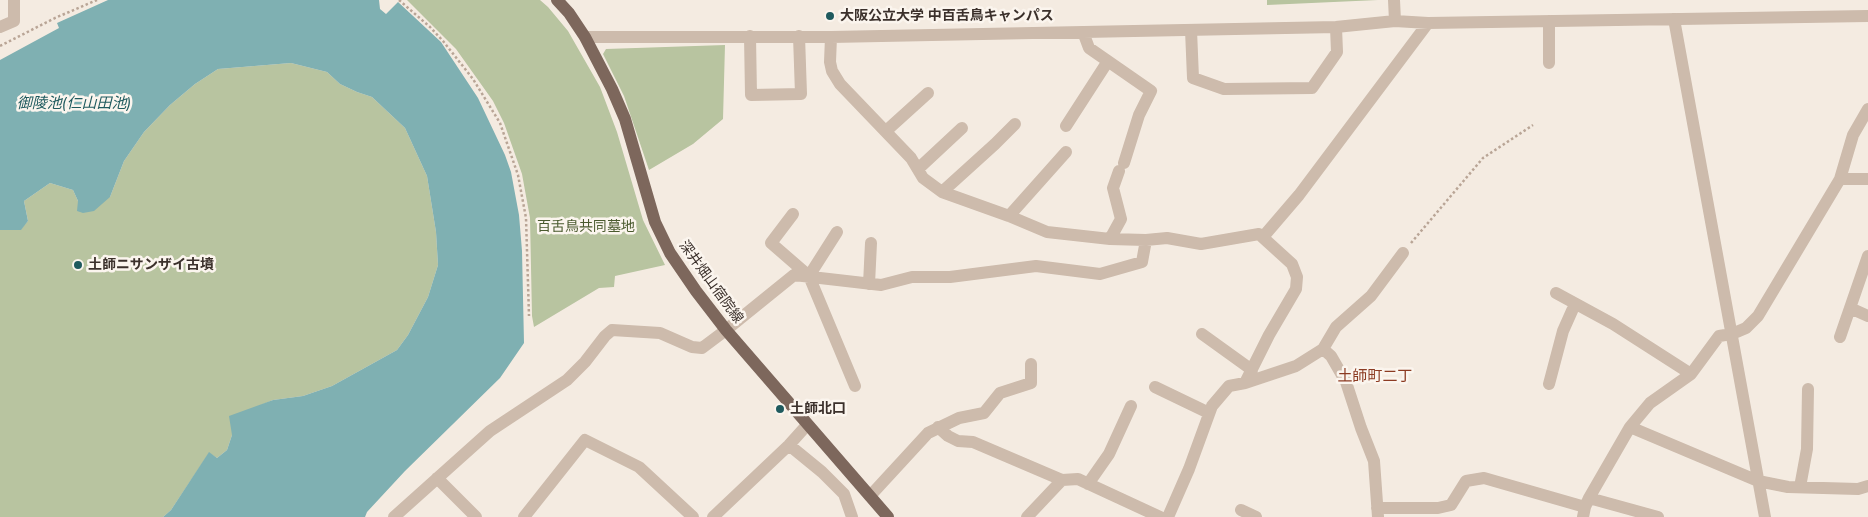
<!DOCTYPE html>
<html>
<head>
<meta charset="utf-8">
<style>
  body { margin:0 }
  canvas { display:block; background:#f4ebe1 }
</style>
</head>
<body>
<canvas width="1868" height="517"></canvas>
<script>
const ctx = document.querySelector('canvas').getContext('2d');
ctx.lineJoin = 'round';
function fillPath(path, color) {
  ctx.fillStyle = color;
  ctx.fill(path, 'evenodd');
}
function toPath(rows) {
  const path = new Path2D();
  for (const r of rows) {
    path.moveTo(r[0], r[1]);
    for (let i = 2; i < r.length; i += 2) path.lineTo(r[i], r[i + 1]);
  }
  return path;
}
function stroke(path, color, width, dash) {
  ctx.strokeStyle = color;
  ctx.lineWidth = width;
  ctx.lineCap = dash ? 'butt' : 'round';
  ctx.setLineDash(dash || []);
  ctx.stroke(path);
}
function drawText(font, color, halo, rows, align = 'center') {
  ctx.font = font + ' Mulish,"Noto Sans JP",sans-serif';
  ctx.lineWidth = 5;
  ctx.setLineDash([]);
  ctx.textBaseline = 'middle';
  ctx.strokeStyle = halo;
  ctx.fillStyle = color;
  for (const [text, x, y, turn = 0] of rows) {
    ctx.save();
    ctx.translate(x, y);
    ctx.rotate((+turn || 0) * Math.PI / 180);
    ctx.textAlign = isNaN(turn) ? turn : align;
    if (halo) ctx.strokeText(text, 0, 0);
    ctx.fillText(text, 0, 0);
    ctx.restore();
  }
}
fillPath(toPath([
  [407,0,540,0,548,7,568,31,600,87,617,132,643,220,665,265,615,276,614,287,599,288,534,327,532,316,530,218,522,174,504,123,493,101,456,49],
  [1267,0,1378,0,1267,5],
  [725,45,723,119,693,144,649,170,624,96,603,54,606,49],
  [291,63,327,72,340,84,357,92,372,97,405,128,427,176,436,232,438,265,428,297,408,335,397,350,332,386,303,396,273,400,254,408,232,435,227,450,217,458,209,453,171,510,163,517,0,517,0,230,20,230,28,221,24,201,50,183,73,190,78,201,110,197,124,161,144,132,170,105,195,84,218,69]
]), '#b8c4a0');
fillPath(toPath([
  [108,0,379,0,380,9,386,14,398,2,441,42,478,98,505,155,511,172,519,215,522,251,524,343,500,378,405,471,367,512,365,517,163,517,171,510,209,452,217,458,227,450,232,435,229,416,273,400,303,396,332,386,397,350,408,335,428,297,438,265,436,232,427,176,405,128,372,97,357,92,340,84,327,72,291,63,218,69,195,84,170,105,144,132,124,161,110,197,94,211,83,213,77,211,78,201,73,190,50,183,24,201,28,221,21,230,0,230,0,60,59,28,57,23]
]), '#7fb0b2');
stroke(toPath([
  [399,0,430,27,443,41,473,79,500,123,518,175,526,218,529,316],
  [0,46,55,18,97,0],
  [1411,243,1483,158,1533,125]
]), '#b9a596', 2.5, [2.5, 2.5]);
stroke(toPath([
  [1394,0,1395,21],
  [1674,19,1765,517],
  [0,27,14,21,14,0],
  [1191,30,1193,78,1224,89,1312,88,1337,52,1336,27],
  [1083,32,1089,48,1151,91,1139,115,1124,163],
  [750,36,751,95,801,94,799,36],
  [585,37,831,37,1336,27,1395,21,1428,23,1868,16],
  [831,37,830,62,832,71,840,84,911,158,923,178,942,192,1009,216,1047,232,1110,239,1146,240,1167,238,1201,244,1259,234,1292,264,1297,277,1296,289,1269,335,1245,383,1229,386,1212,406,1189,469,1168,517],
  [1549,63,1549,21],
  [1066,126,1108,61],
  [886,131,928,93],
  [918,169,962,128],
  [1840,179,1868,179],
  [942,192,995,144,1015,124],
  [793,214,771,243,809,276,855,386],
  [1009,216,1066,152],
  [1263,237,1299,195,1428,23],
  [1110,239,1121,219,1113,188,1119,171],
  [809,276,837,232],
  [869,284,871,243],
  [1556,293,1613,324,1691,374],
  [1850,308,1868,316],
  [1202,334,1252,370],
  [1840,337,1868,256],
  [1323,349,1331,356,1346,382,1361,428,1374,461,1378,517],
  [1245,383,1296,366,1323,349,1336,327,1371,296,1403,253],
  [1549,384,1563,331,1575,304],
  [1155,387,1209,413],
  [938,427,948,436,958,441,973,442,1062,480],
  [1630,427,1758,481,1788,487,1858,489,1868,486],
  [789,445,822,472,844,494,852,517],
  [437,478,476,517],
  [1088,484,1109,454,1131,406],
  [1800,487,1807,449,1808,389],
  [870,496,928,433,959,418,984,413,1000,393,1031,383,1031,364],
  [1589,498,1658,517],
  [1377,508,1438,508,1451,505,1466,481,1484,478,1585,507],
  [1241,510,1256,517],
  [394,517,490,431,567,380,585,362,605,336,612,330,660,333,692,347,702,348,726,330,794,275,881,285,912,277,950,277,1036,266,1100,274,1142,262,1146,240],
  [524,517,585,440,639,467,693,517],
  [713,517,789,445,807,425],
  [1027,517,1062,480,1078,479,1160,517],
  [1583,517,1585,507,1589,498,1630,427,1650,403,1691,374,1719,336,1732,334,1746,328,1758,316,1840,179,1853,135,1868,109]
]), '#cdbbac', 12);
stroke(toPath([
  [557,0,569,13,585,37,612,89,625,119,655,222,670,253,696,291,726,330,888,517]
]), '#7d675c', 12);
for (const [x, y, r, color] of [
  [830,16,5,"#1f5a5e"],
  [78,265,5,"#1f5a5e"],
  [780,409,5,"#1f5a5e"]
]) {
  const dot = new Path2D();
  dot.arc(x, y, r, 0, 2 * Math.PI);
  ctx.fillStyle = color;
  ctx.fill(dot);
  stroke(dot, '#fbf5ee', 2);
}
drawText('bold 14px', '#3b302b', '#fbf5ee', [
  ["大阪公立大学 中百舌鳥キャンパス",840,16],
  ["土師ニサンザイ古墳",88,265],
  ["土師北口",790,409]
], 'left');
drawText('14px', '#4a5a2e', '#fbf5ee', [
  ["百舌鳥共同墓地",586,227]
]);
drawText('14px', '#3b302b', '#fbf5ee', [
  ["深井畑山宿院線",711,282,54]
]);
drawText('italic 15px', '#1f5a5e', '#fbf5ee', [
  ["御陵池(仁山田池)",74,103]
]);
drawText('15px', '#8c3b22', '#fbf5ee', [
  ["土師町二丁",1375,376]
]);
</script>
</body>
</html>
